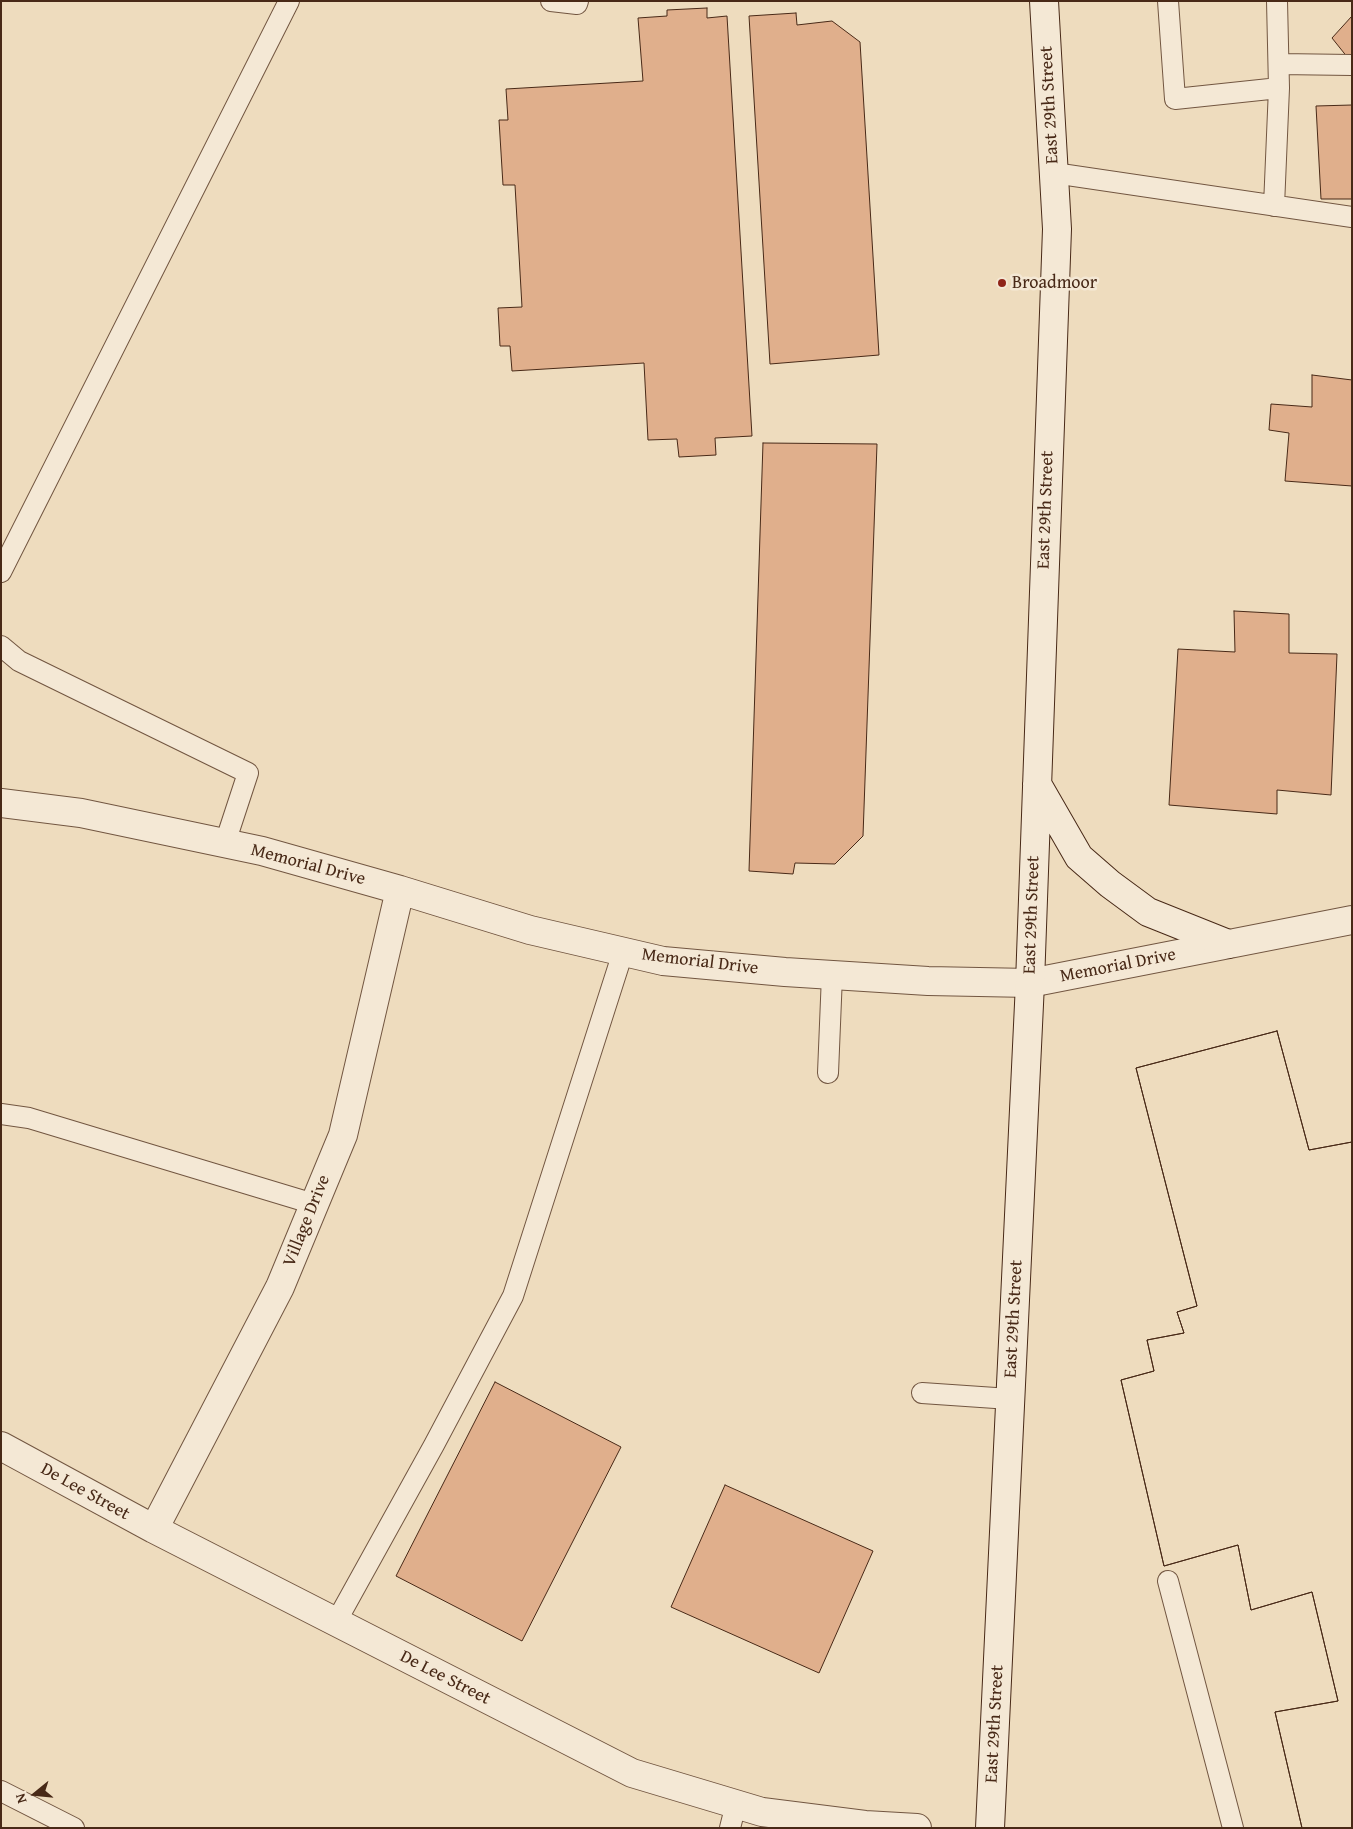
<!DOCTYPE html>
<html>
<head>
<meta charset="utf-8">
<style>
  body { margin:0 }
  #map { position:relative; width:1353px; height:1829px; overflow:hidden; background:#eedcbe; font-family:"Gentium Book Plus",serif }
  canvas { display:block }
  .frame { position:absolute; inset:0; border:2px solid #482917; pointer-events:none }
  .north { position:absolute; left:10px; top:1769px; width:50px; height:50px; -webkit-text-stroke:4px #f4e8d5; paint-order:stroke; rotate:253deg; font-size:14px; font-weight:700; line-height:20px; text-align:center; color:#482917 }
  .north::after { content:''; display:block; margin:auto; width:18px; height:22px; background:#482917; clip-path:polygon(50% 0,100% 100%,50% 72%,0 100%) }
</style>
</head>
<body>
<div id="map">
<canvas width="1353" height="1829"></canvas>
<div class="frame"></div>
<div class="north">N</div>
</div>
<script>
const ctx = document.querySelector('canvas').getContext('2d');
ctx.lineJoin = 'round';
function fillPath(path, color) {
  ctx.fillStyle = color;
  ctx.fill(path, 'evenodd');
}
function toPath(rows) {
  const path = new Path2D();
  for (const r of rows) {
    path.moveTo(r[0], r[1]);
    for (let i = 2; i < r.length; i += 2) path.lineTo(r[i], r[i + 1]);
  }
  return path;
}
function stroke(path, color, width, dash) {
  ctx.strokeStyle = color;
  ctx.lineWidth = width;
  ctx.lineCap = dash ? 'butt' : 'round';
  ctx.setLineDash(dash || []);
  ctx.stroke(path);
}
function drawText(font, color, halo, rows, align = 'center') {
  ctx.font = font + ' "Gentium Book Plus",serif';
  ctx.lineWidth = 5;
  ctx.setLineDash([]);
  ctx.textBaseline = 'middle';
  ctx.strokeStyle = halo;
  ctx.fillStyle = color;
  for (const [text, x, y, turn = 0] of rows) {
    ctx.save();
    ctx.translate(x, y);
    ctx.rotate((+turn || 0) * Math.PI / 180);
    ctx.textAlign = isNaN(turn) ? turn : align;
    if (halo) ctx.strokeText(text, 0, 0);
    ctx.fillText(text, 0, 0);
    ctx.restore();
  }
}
const building = toPath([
  [707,8,707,18,727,16,752,436,715,438,716,455,679,457,677,439,648,440,644,363,512,371,510,346,500,346,498,308,522,307,515,185,503,185,499,120,508,120,506,89,643,81,638,18,667,16,667,10,707,8],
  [796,13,797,25,832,21,860,42,879,355,770,364,749,16,796,13],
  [1352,16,1352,63,1332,38,1352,16],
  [1352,105,1352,199,1321,199,1316,106,1352,105],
  [1312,375,1352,380,1352,486,1285,481,1289,433,1269,430,1271,404,1312,407,1312,375],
  [763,443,877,444,863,836,835,864,795,863,793,874,749,871,763,443],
  [1234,611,1289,614,1289,653,1337,654,1331,795,1277,790,1277,814,1169,805,1178,649,1235,652,1234,611],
  [1277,1031,1309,1150,1352,1142,1352,1828,1302,1828,1275,1712,1338,1701,1312,1592,1251,1610,1238,1545,1164,1566,1121,1380,1154,1371,1147,1340,1184,1333,1177,1312,1197,1306,1136,1068,1277,1031],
  [1277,1031,1309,1150,1352,1142,1352,1828,1302,1828,1275,1712,1338,1701,1312,1592,1251,1610,1238,1545,1164,1566,1121,1380,1154,1371,1147,1340,1184,1333,1177,1312,1197,1306,1136,1068,1277,1031],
  [495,1382,621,1447,522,1641,396,1576,495,1382],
  [725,1485,873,1551,819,1673,671,1607,725,1485]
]);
fillPath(building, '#e0af8c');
stroke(building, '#482917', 1);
const lane = toPath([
  [551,1,577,4,578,1],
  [1168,1,1175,99,1279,88],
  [1279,64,1352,65],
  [1054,173,1352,217],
  [1274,206,1279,88,1277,1],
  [1,572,289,1],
  [1,646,19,661,248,773,225,843],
  [828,1073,832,975],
  [1,1114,29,1118,314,1204],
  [922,1393,1010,1399],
  [1168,1581,1233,1828],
  [336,1622,434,1445,513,1296,623,952],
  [1,1791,74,1828],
  [730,1828,736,1804]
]);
const street = toPath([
  [1,803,81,813,262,851,400,890,530,930,663,961,785,972,928,981,1030,983,1352,920],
  [1,1446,154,1529,632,1773,762,1812,865,1825,917,1828],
  [154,1529,280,1287,343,1135,400,890]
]);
const secondary = toPath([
  [1037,784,1079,857,1110,884,1148,912,1228,944],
  [990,1828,1030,983,1057,229,1044,1]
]);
stroke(lane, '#725641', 22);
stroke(street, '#725641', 30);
stroke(secondary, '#482917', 30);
stroke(lane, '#f4e8d5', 20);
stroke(street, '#f4e8d5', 28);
stroke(secondary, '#f4e8d5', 28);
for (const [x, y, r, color] of [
  [1002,283,5,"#8f2418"]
]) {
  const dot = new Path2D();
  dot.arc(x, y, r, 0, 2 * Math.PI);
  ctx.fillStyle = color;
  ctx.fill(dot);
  stroke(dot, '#f4e8d5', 2);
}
drawText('18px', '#482917', '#f4e8d5', [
  ["East 29th Street",1050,105,-93],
  ["East 29th Street",1046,510,-88],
  ["Memorial Drive",308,865,15],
  ["East 29th Street",1032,915,-88],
  ["Memorial Drive",700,962,7],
  ["Memorial Drive",1118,966,-11],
  ["Village Drive",307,1221,-68],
  ["East 29th Street",1014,1319,-87],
  ["De Lee Street",85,1492,29],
  ["De Lee Street",445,1678,27],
  ["East 29th Street",995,1724,-87]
]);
drawText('18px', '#482917', '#f4e8d5', [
  ["Broadmoor",1012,283]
], 'left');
</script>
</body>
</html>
